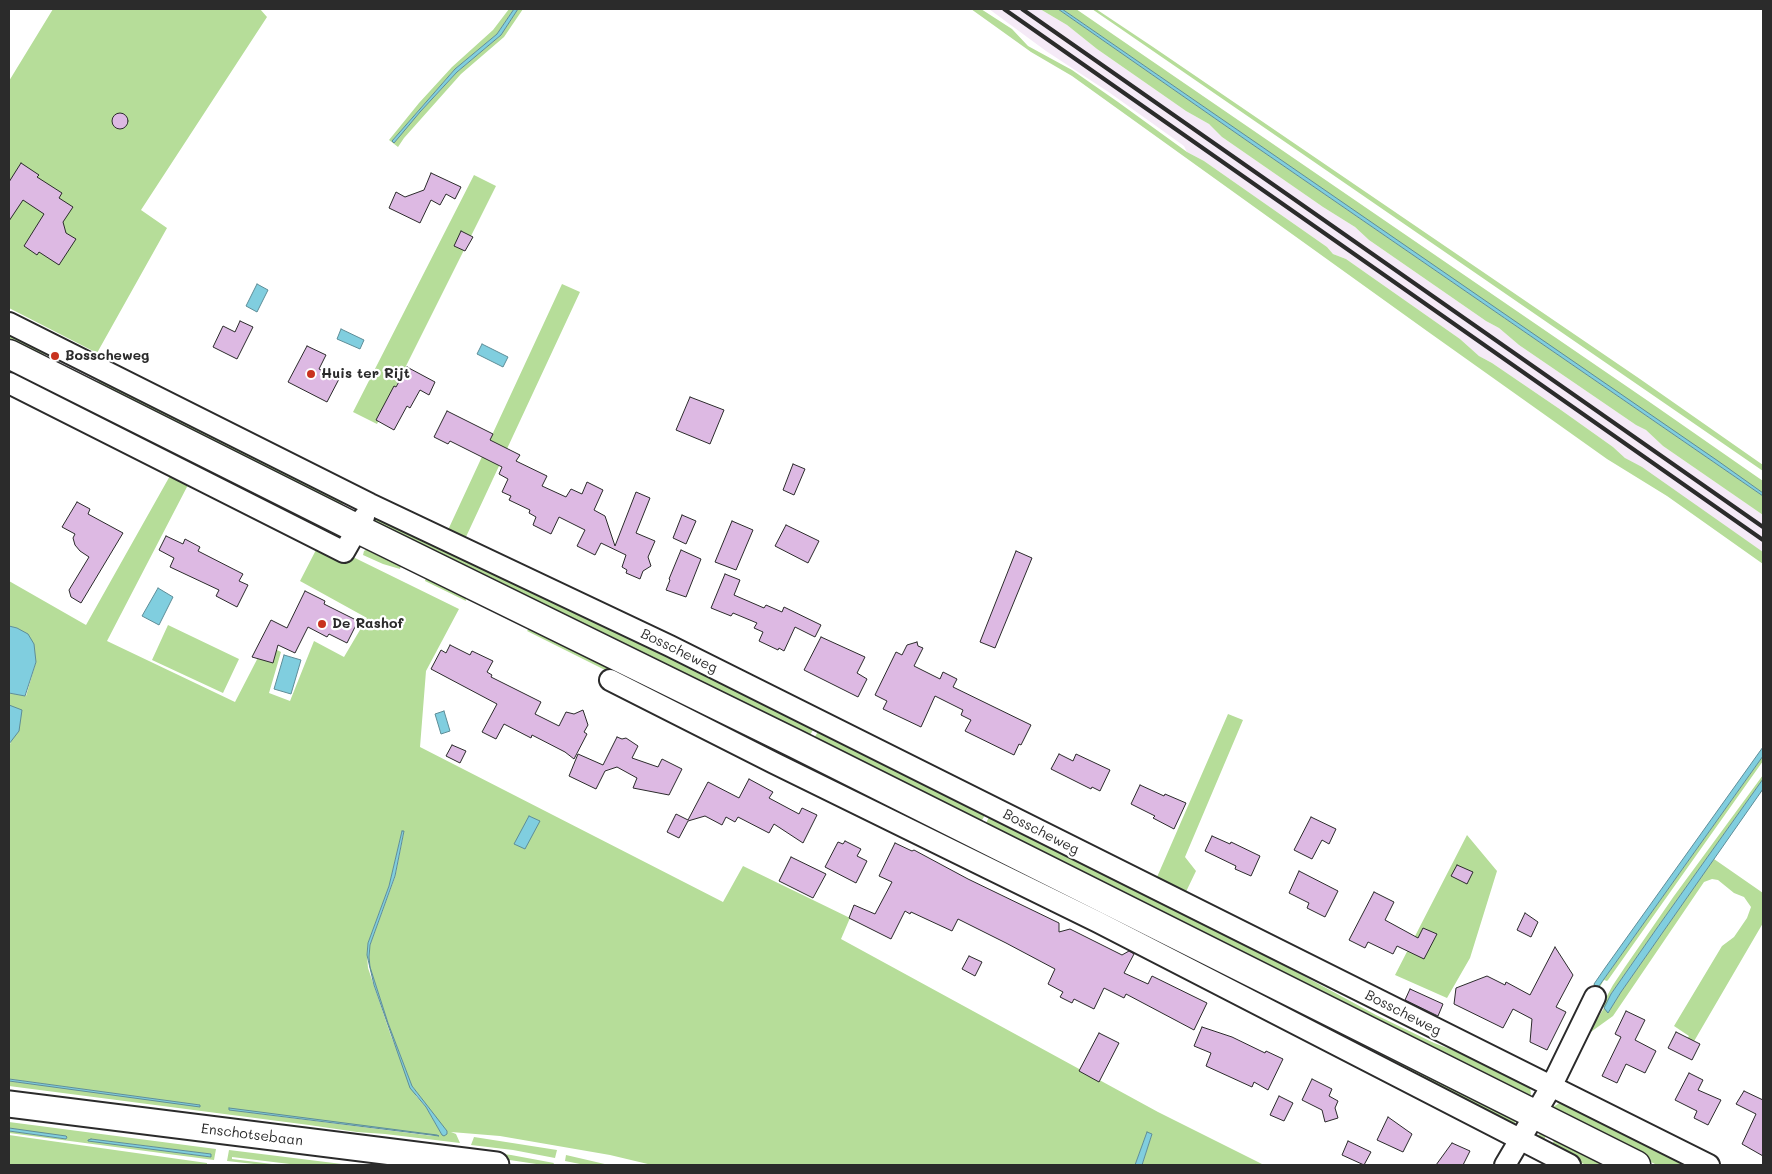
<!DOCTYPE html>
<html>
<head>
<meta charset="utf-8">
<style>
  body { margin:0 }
  #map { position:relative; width:1772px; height:1174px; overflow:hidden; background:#fff; font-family:Mali,sans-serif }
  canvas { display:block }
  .frame { position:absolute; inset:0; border:10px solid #2b2b2b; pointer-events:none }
</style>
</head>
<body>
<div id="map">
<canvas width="1772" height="1174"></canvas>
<div class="frame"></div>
</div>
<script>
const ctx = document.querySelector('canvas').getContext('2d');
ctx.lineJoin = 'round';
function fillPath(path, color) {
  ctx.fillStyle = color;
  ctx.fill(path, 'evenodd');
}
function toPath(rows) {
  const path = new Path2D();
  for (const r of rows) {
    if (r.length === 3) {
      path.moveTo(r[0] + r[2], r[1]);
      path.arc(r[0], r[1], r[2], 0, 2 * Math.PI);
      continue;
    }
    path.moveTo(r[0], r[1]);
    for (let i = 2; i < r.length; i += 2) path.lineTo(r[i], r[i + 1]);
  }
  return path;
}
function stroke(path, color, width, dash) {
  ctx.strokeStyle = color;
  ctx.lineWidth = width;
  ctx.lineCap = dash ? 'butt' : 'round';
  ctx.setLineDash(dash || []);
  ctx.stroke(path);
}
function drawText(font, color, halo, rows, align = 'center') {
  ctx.font = font + ' Mali,sans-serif';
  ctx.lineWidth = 4.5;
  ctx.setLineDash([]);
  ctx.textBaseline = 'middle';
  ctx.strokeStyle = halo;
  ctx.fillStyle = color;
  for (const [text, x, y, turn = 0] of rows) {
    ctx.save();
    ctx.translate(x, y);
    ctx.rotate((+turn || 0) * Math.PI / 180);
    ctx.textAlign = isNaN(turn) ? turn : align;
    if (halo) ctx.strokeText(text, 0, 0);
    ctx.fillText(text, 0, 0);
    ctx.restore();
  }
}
fillPath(toPath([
  [989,9,1040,9,1067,25,1097,49,1186,111,1209,124,1222,137,1323,207,1355,227,1369,240,1486,321,1499,328,1519,345,1636,425,1646,430,1663,446,1763,515,1763,552,1625,458,1613,447,1561,410,1492,363,1479,356,1460,339,1346,259,1333,254,1327,247,1204,161,1187,152,1184,146,1110,93,1046,51]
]), '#f5eaf7');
fillPath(toPath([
  [53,9,260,9,267,17,141,210,167,228,97,353,9,308,9,81],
  [509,9,514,9,497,34,455,69,392,141,394,142,420,112,457,72,501,35,518,9,523,9,504,37,461,74,404,138,398,147,389,140,419,103,452,67,493,30],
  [971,9,981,9,1012,29,1028,46,1072,70,1118,102,1187,152,1204,161,1327,247,1333,254,1346,259,1460,339,1479,356,1492,363,1561,410,1613,447,1625,458,1642,467,1763,552,1763,564,1667,496,1607,459,1427,331,1072,76,1031,52],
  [1040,9,1058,9,1246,140,1763,496,1763,515,1663,446,1646,430,1636,425,1519,345,1499,328,1486,321,1369,240,1355,227,1323,207,1222,137,1209,124,1186,111,1097,49,1067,25],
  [1062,9,1076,9,1651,403,1763,481,1763,493],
  [1092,9,1096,9,1153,47,1640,379,1763,465,1763,471],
  [474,175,496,186,377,424,353,412],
  [562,284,580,292,465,539,448,530],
  [9,331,55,350,52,357,9,343],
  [103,374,345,499,340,509,133,406,98,382],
  [78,407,128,424,331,525,327,534],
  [171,474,189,483,107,641,235,702,265,644,281,652,269,693,290,701,314,641,344,657,367,618,300,581,317,548,353,557,459,609,426,671,420,747,723,902,743,866,850,918,841,939,1158,1112,1264,1165,1142,1165,1152,1134,1147,1133,1135,1165,652,1165,610,1155,500,1136,451,1132,456,1134,460,1143,385,1134,357,1132,309,1125,9,1086,9,1081,200,1106,199,1105,9,1079,9,744,11,743,9,693,26,696,36,662,17,628,9,626,9,581,86,625],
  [402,831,404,832,395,877,370,945,369,957,370,967,388,1023,412,1086,435,1116,442,1135,426,1107,416,1096,391,1036,368,968,367,955,368,943,389,886],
  [229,1110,332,1122,438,1136,433,1136],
  [377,517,815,726,807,741,374,522],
  [369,548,465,592,466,601,425,581,426,578,401,566,400,569,383,564,363,555,364,551],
  [168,625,239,659,223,693,152,660],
  [532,625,765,743,764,747,615,675,527,631],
  [1228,714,1243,720,1185,857,1196,871,1183,898,1154,884],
  [819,730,986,813,979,826,811,743],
  [1763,756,1763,761,1608,980,1607,981,1604,980,1598,990,1593,984,1599,986],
  [803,760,1516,1119,1514,1129,800,766],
  [1763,775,1763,779,1657,928,1611,994,1608,1013,1621,992,1714,859,1763,893,1763,923,1686,1055,1679,1050,1689,1036,1674,1026,1722,946,1734,937,1747,918,1751,907,1744,897,1734,893,1718,880,1712,879,1704,882,1613,1016,1588,1034,1604,1008,1602,1005,1613,985,1625,967,1674,896],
  [990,815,1204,922,1376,1015,1434,1043,1487,1063,1530,1087,1531,1094,1528,1098,983,829],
  [1467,835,1497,871,1470,958,1447,998,1395,975],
  [1561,1102,1693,1165,1657,1165,1554,1114,1552,1111,1553,1107],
  [9,1122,216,1149,214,1160,9,1133,9,1131,66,1139,67,1137,9,1128],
  [91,1139,211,1154,210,1157],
  [1542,1132,1614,1165,1586,1165,1551,1148,1554,1140,1546,1136,1542,1143,1535,1138],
  [9,1135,51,1141,207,1163,207,1165,9,1165],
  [474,1137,557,1150,555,1158,513,1150,471,1145],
  [229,1150,350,1165,298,1165,232,1157,232,1159,280,1165,263,1165,227,1161],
  [473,1150,511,1155,554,1163,553,1165,543,1165,503,1159],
  [566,1155,609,1165,585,1165,565,1161]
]), '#b6dd99');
const water = toPath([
  [514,9,518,9,501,35,457,72,420,112,394,143,392,141,455,69,497,34,514,9],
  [1058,9,1062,9,1718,461,1763,493,1763,496,1246,140,1058,9],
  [257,284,268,290,257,312,246,306,257,284],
  [341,329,364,340,360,349,337,339,341,329],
  [482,344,508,357,503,367,477,354,482,344],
  [158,588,173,597,159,625,142,616,158,588],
  [9,626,17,628,28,634,34,644,36,662,25,696,9,693,9,626],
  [284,655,301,660,291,694,274,689,284,655],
  [9,705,22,710,19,731,9,744,9,705],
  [444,711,450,731,441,734,435,714,444,711],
  [1763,747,1763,756,1599,986,1596,987,1594,984,1605,968,1763,747],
  [1763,779,1763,789,1621,992,1608,1013,1604,1008,1611,994,1657,928,1763,779],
  [529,816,540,821,525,849,514,844,529,816],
  [402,831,404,831,395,876,370,945,369,957,370,967,388,1023,412,1086,447,1131,447,1134,444,1136,442,1135,426,1107,410,1088,374,985,367,955,368,943,389,886,402,831],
  [9,1079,200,1105,200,1107,9,1081,9,1079],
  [229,1108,437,1135,439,1136,229,1110,229,1108],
  [9,1128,66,1136,67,1137,66,1139,9,1131,9,1128],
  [1147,1132,1152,1134,1142,1165,1135,1165,1147,1132],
  [91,1139,211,1154,211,1157,88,1141,88,1140,91,1139]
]);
fillPath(water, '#80cedf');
stroke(water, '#5e8d97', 1);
const building = toPath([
  [120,121,8],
  [21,163,39,175,37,177,62,193,59,198,73,207,63,222,66,233,76,239,59,265,39,252,37,255,24,246,44,214,23,200,9,221,9,182,21,163],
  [431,173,461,187,455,199,446,194,440,205,431,200,420,223,389,208,396,192,405,197,424,190,431,173],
  [461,231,473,237,465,251,454,246,461,231],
  [240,321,253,327,237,359,213,347,223,326,235,332,240,321],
  [307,346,326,355,319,369,339,379,327,402,288,382,307,346],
  [407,367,435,382,429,395,420,390,410,408,407,406,394,430,376,420,394,386,396,387,407,367],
  [690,397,724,410,710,444,676,430,690,397],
  [447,411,493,434,490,440,520,455,516,461,547,476,542,486,566,497,571,489,582,494,587,482,603,490,594,510,605,516,615,546,636,492,650,498,636,533,655,541,648,557,651,566,643,571,640,579,626,573,627,570,622,567,626,555,601,543,595,555,577,546,585,530,559,517,551,534,533,525,536,517,529,513,530,510,509,500,511,496,502,492,508,479,499,474,502,467,450,441,448,444,434,437,447,411],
  [793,464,805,469,794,495,783,490,793,464],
  [77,502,90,509,88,514,123,533,81,603,71,597,69,590,89,557,80,551,75,545,73,538,75,534,62,527,77,502],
  [682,515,696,521,686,544,673,538,682,515],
  [732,521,753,530,736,570,715,562,732,521],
  [786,525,819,541,808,563,775,546,786,525],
  [166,536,183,544,185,539,200,547,198,551,243,574,239,581,248,585,237,607,216,596,219,590,170,567,174,558,159,550,166,536],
  [681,550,701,559,686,597,666,590,670,580,669,579,681,550],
  [1016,551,1032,558,995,648,980,642,1016,551],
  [725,574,740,580,734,595,764,608,766,605,782,612,784,607,821,625,815,637,795,627,784,651,779,648,778,650,759,641,763,632,754,628,757,623,733,613,731,616,711,608,725,574],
  [305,591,325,601,324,604,358,621,347,643,329,634,327,637,308,627,295,653,278,645,273,663,252,657,271,620,287,628,305,591],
  [821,637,865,657,857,673,867,679,858,697,804,670,821,637],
  [917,642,918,646,923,648,914,666,940,679,943,672,957,679,953,687,1031,725,1021,745,1019,744,1014,755,965,731,971,720,961,715,963,710,935,696,921,727,883,709,887,701,875,695,896,652,902,655,907,645,917,642],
  [450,645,470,655,472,651,493,661,487,672,492,675,491,677,541,702,535,714,559,726,566,712,574,714,583,710,588,725,584,732,587,734,574,759,565,752,532,735,531,738,504,724,496,739,482,732,497,704,431,669,441,650,446,653,450,645],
  [617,737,622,739,626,738,638,746,632,758,658,767,662,759,682,769,669,795,633,788,637,778,617,767,605,771,596,789,569,776,578,754,603,765,617,737],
  [452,745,466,751,460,763,446,756,452,745],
  [1059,754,1073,761,1076,754,1110,770,1100,791,1092,787,1091,789,1051,769,1059,754],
  [749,779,773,792,769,798,799,814,802,808,817,815,803,843,774,824,769,833,738,817,735,822,726,817,722,825,705,816,688,821,679,838,667,832,676,814,688,820,708,782,739,798,749,779],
  [1140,785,1164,796,1165,794,1186,803,1174,829,1153,818,1155,816,1131,804,1140,785],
  [1311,817,1336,829,1329,844,1322,840,1312,859,1294,850,1311,817],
  [1212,836,1230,844,1231,842,1260,856,1251,876,1235,869,1236,866,1205,851,1212,836],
  [845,841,861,849,857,856,867,861,856,883,825,867,838,842,843,844,845,841],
  [895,843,912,851,914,850,968,879,1059,923,1059,932,1070,929,1122,955,1129,951,1134,954,1124,973,1148,984,1152,976,1207,1003,1194,1030,1126,994,1124,998,1104,988,1094,1009,1074,999,1072,1003,1060,997,1063,992,1048,984,1055,969,1006,943,958,919,952,931,911,912,910,914,905,911,891,939,849,918,854,905,875,914,892,882,879,876,895,843],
  [791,857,826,874,813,898,779,881,791,857],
  [1457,865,1473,872,1467,884,1451,876,1457,865],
  [1299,871,1338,891,1325,917,1307,908,1309,903,1289,893,1299,871],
  [1374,892,1394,902,1385,920,1418,938,1423,928,1437,934,1424,959,1397,946,1393,954,1368,942,1365,948,1349,940,1374,892],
  [1525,913,1538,922,1531,937,1517,930,1525,913],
  [1555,947,1573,975,1556,1007,1566,1012,1547,1050,1530,1042,1532,1019,1513,1009,1503,1028,1454,1004,1456,988,1487,976,1505,985,1506,982,1530,995,1555,947],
  [969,956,982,962,975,976,962,969,969,956],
  [1410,989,1443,1004,1438,1016,1405,1000,1410,989],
  [1626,1011,1645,1020,1635,1040,1656,1051,1645,1073,1626,1064,1617,1083,1602,1076,1621,1037,1615,1034,1626,1011],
  [1202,1027,1232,1037,1265,1053,1266,1051,1283,1059,1268,1090,1254,1082,1252,1087,1206,1066,1211,1053,1194,1046,1202,1027],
  [1676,1032,1700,1044,1692,1060,1668,1048,1676,1032],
  [1099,1033,1119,1043,1099,1082,1079,1071,1099,1033],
  [1689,1073,1703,1080,1698,1090,1721,1100,1708,1125,1694,1118,1697,1111,1675,1100,1689,1073],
  [1312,1079,1332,1089,1329,1096,1338,1101,1335,1108,1338,1118,1325,1122,1322,1110,1302,1100,1312,1079],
  [1744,1091,1763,1100,1763,1156,1742,1144,1756,1114,1736,1104,1744,1091],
  [1279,1096,1293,1103,1284,1121,1270,1115,1279,1096],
  [1388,1117,1412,1134,1403,1152,1377,1140,1388,1117],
  [1348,1141,1371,1152,1364,1165,1342,1155,1348,1141],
  [1452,1143,1470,1151,1463,1165,1436,1165,1452,1143]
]);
fillPath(building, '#ddb9e3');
stroke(building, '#2b2b2b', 1);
const minor = toPath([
  [9,323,370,504,670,646,1709,1165],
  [9,383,344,552,364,517],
  [610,680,774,763,1098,922,1570,1165],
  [1505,1165,1551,1087,1595,997]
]);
const tertiary = toPath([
  [9,1104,496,1165]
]);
const secondary = toPath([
  [9,354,358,529,794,743,1636,1165]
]);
stroke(minor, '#2b2b2b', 24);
stroke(tertiary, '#2b2b2b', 29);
stroke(secondary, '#2b2b2b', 31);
stroke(minor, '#fff', 20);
stroke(tertiary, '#fff', 25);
stroke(secondary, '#fff', 28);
stroke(toPath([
  [1004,9,1763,540],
  [1022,9,1763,527]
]), '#2b2b2b', 4);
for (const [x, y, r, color] of [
  [55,356,5,"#c8321e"],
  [311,374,5,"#c8321e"],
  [322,624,5,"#c8321e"]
]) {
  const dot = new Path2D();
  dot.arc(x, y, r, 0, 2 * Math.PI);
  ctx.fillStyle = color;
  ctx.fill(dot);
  stroke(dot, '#fff', 2);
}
drawText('bold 14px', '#2b2b2b', '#fff', [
  ["Bosscheweg",65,356],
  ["Huis ter Rijt",321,374],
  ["De Rashof",332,624]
], 'left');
drawText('14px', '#2b2b2b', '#fff', [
  ["Bosscheweg",679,651,26],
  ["Bosscheweg",1041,832,27],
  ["Bosscheweg",1403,1013,27],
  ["Enschotsebaan",252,1135,7]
]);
</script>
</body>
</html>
